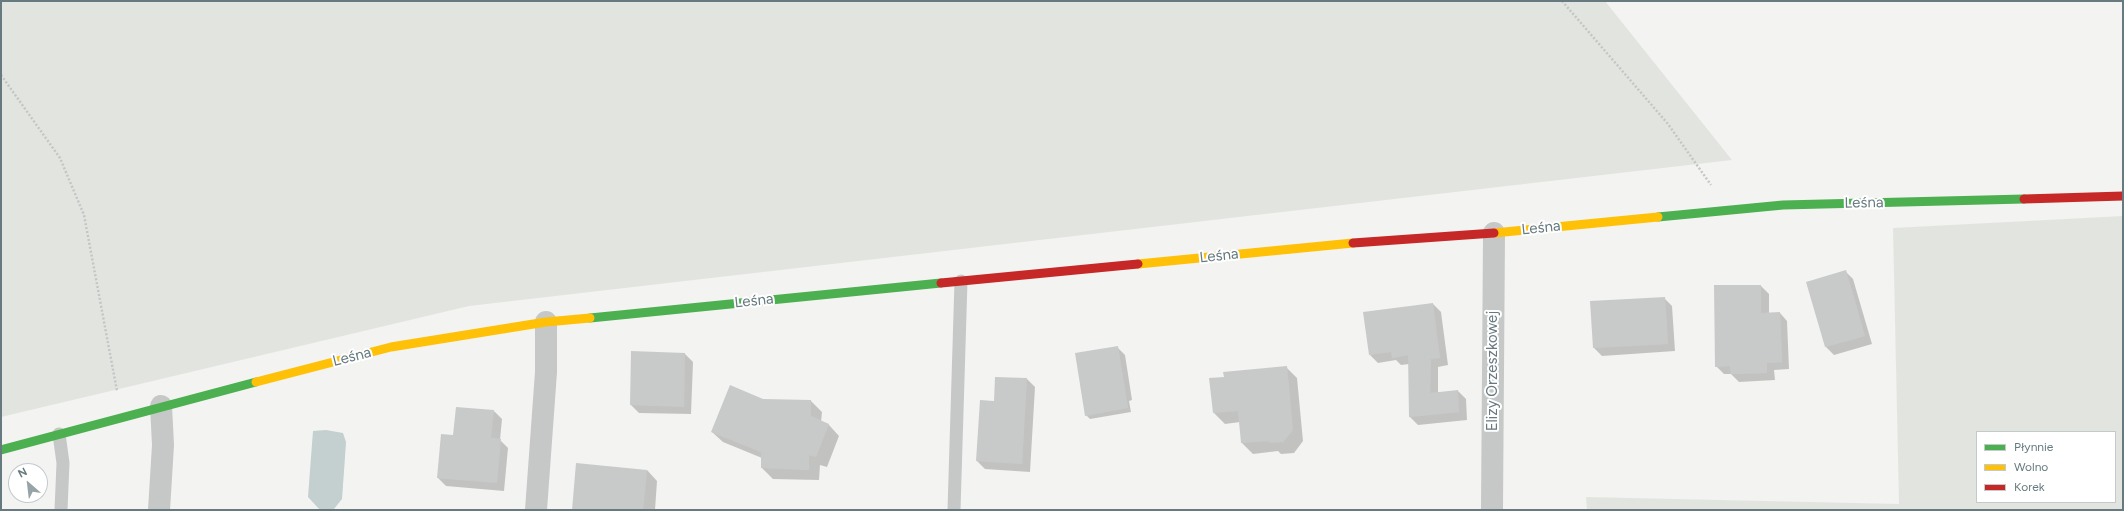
<!DOCTYPE html>
<meta charset="utf-8">
<style>
body{margin:0}
#map{position:relative;width:2124px;height:511px;overflow:hidden;background:#f3f3f2;font-family:Figtree,sans-serif}
canvas{display:block}
.frame{position:absolute;inset:0;border:2px solid #667a7f;pointer-events:none}
.legend{position:absolute;left:1976px;top:431px;width:140px;height:72px;box-sizing:border-box;background:#fff;border:1px solid #c2cacc;margin:0;padding:5px 7px;list-style:none;font-size:12px;color:#667a7f}
.legend li{display:flex;align-items:center;gap:8px;height:20px}
.legend b{width:20px;border:1px solid #c2cacc}
.north{position:absolute;left:8px;top:463px;width:40px;height:40px;box-sizing:border-box;background:#fff;border:1px solid #c2cacc;border-radius:50%;rotate:332deg;font-size:11px;font-weight:700;line-height:16px;text-align:center;color:#667a7f}
.north::after{content:'';display:block;margin:auto;width:14px;height:18px;background:#97a4a7;clip-path:polygon(50% 0,100% 100%,50% 72%,0 100%)}
</style>
<div id="map">
<canvas width="2124" height="511"></canvas>
<div class="frame"></div>
<ul class="legend">
<li><b style="height:5px;background:#4caf50"></b>Płynnie</li>
<li><b style="height:5px;background:#ffc107"></b>Wolno</li>
<li><b style="height:5px;background:#c62828"></b>Korek</li>
</ul>
<div class="north">N</div>
</div>
<script>
const ctx = document.querySelector('canvas').getContext('2d');
ctx.lineJoin = 'round';
function paint(path, color) { ctx.fillStyle = color; ctx.fill(path, 'evenodd'); }
const shape = rows => new Path2D(rows.map(r => 'M' + r).join(''));
function strokePath(path, color, width, dash) { ctx.strokeStyle = color; ctx.lineWidth = width; ctx.lineCap = dash ? 'butt' : 'round'; ctx.setLineDash(dash || []); ctx.stroke(path); }
function write(font, color, halo, rows, align = 'center') {
  ctx.font = font + ' Figtree,sans-serif'; ctx.lineWidth = 4; ctx.setLineDash([]); ctx.textBaseline = 'middle'; ctx.strokeStyle = halo; ctx.fillStyle = color; for (const [text, x, y, turn = 0] of rows) {
    ctx.save(); ctx.translate(x, y); ctx.rotate((+turn || 0) * Math.PI / 180); ctx.textAlign = isNaN(turn) ? turn : align; if (halo) ctx.strokeText(text, 0, 0); ctx.fillText(text, 0, 0); ctx.restore();
  }
}
paint(shape([
 [1,1,1605,1,1732,160,469,306,1,417],
 [2123,216,2123,510,1587,510,1586,497,1899,504,1893,228],
 [1977,432,2115,432,2115,502,1977,502]
]), '#e2e5df');
paint(shape([
 [326,430,343,433,346,442,345,457,342,499,334,509,320,510,308,497,313,431]
]), '#c4cfcf');
paint(shape([
 [1845,271,1853,279,1872,344,1834,355,1826,347,1808,282],
 [1761,286,1769,294,1769,314,1780,313,1787,321,1789,369,1774,370,1775,380,1739,382,1731,374,1724,374,1716,366],
 [1664,298,1672,306,1675,351,1602,356,1594,348,1591,302],
 [1433,304,1441,312,1448,365,1438,367,1438,393,1458,391,1466,399,1467,420,1418,425,1410,417,1409,364,1401,365,1396,360,1378,363,1370,355],
 [1117,347,1125,355,1132,400,1129,401,1131,412,1090,419,1086,415],
 [685,354,693,362,691,414,639,413,631,405],
 [1286,367,1297,378,1303,441,1294,453,1281,454,1278,451,1253,454,1242,443,1240,422,1225,424,1214,413,1225,377],
 [1027,379,1035,387,1030,472,985,469,977,461,995,402],
 [763,400,811,401,822,412,821,422,829,425,839,436,827,467,820,465,819,480,773,479,762,468,762,458,723,442,712,432],
 [494,411,502,419,500,440,508,448,504,491,446,486,438,478],
 [647,470,657,481,655,510,573,510]
]), '#0003');
paint(shape([
 [1846,270,1865,336,1825,347,1806,282],
 [1714,285,1761,285,1761,313,1780,312,1782,362,1767,363,1767,373,1731,374,1730,366,1715,367],
 [1665,297,1668,344,1593,348,1590,301],
 [1433,303,1440,358,1431,359,1430,393,1458,390,1459,412,1409,417,1408,355,1392,358,1391,352,1369,355,1363,312],
 [1118,346,1128,408,1085,416,1075,353],
 [631,351,685,353,684,407,630,405],
 [1287,366,1293,430,1283,442,1269,443,1269,441,1241,443,1238,411,1213,413,1209,378,1224,377,1223,372],
 [995,377,1027,378,1022,464,976,461,980,400,994,401],
 [730,385,763,399,811,400,811,416,829,424,816,457,809,455,809,470,761,468,761,452,711,432],
 [456,407,494,410,491,438,501,439,497,483,437,478,441,434,453,435],
 [576,463,647,470,643,510,572,510]
]), '#c8caca');
strokePath(shape([
 [1562,1,1668,124,1711,185],
 [1,75,60,158,84,215,117,391]
]), '#c4c5c6', 2.5, [2, 2]);
strokePath(shape([
 [59,434,63,463,61,510],
 [954,510,961,281]
]), '#c6c8c8', 13);
strokePath(shape([
 [159,510,163,445,161,406],
 [536,510,546,372,546,322],
 [1492,510,1494,233]
]), '#c6c8c8', 22);
strokePath(shape([
 [1658,217,1783,205,2024,199],
 [590,318,941,283],
 [1,450,256,382]
]), '#4caf50', 9);
strokePath(shape([
 [1494,233,1658,217],
 [1138,264,1353,243],
 [256,382,391,347,546,322,590,318]
]), '#ffc107', 9);
strokePath(shape([
 [2024,199,2123,196],
 [1353,243,1494,233],
 [941,283,1138,264]
]), '#c62828', 9);
write('15px', '#667a7f', '#fff', [
 ["Leśna",1864,203,-1],
 ["Leśna",1541,228,-6],
 ["Leśna",1219,256,-6],
 ["Leśna",754,301,-6],
 ["Leśna",352,357,-14],
 ["Elizy Orzeszkowej",1493,371,-90]
]);
</script>
